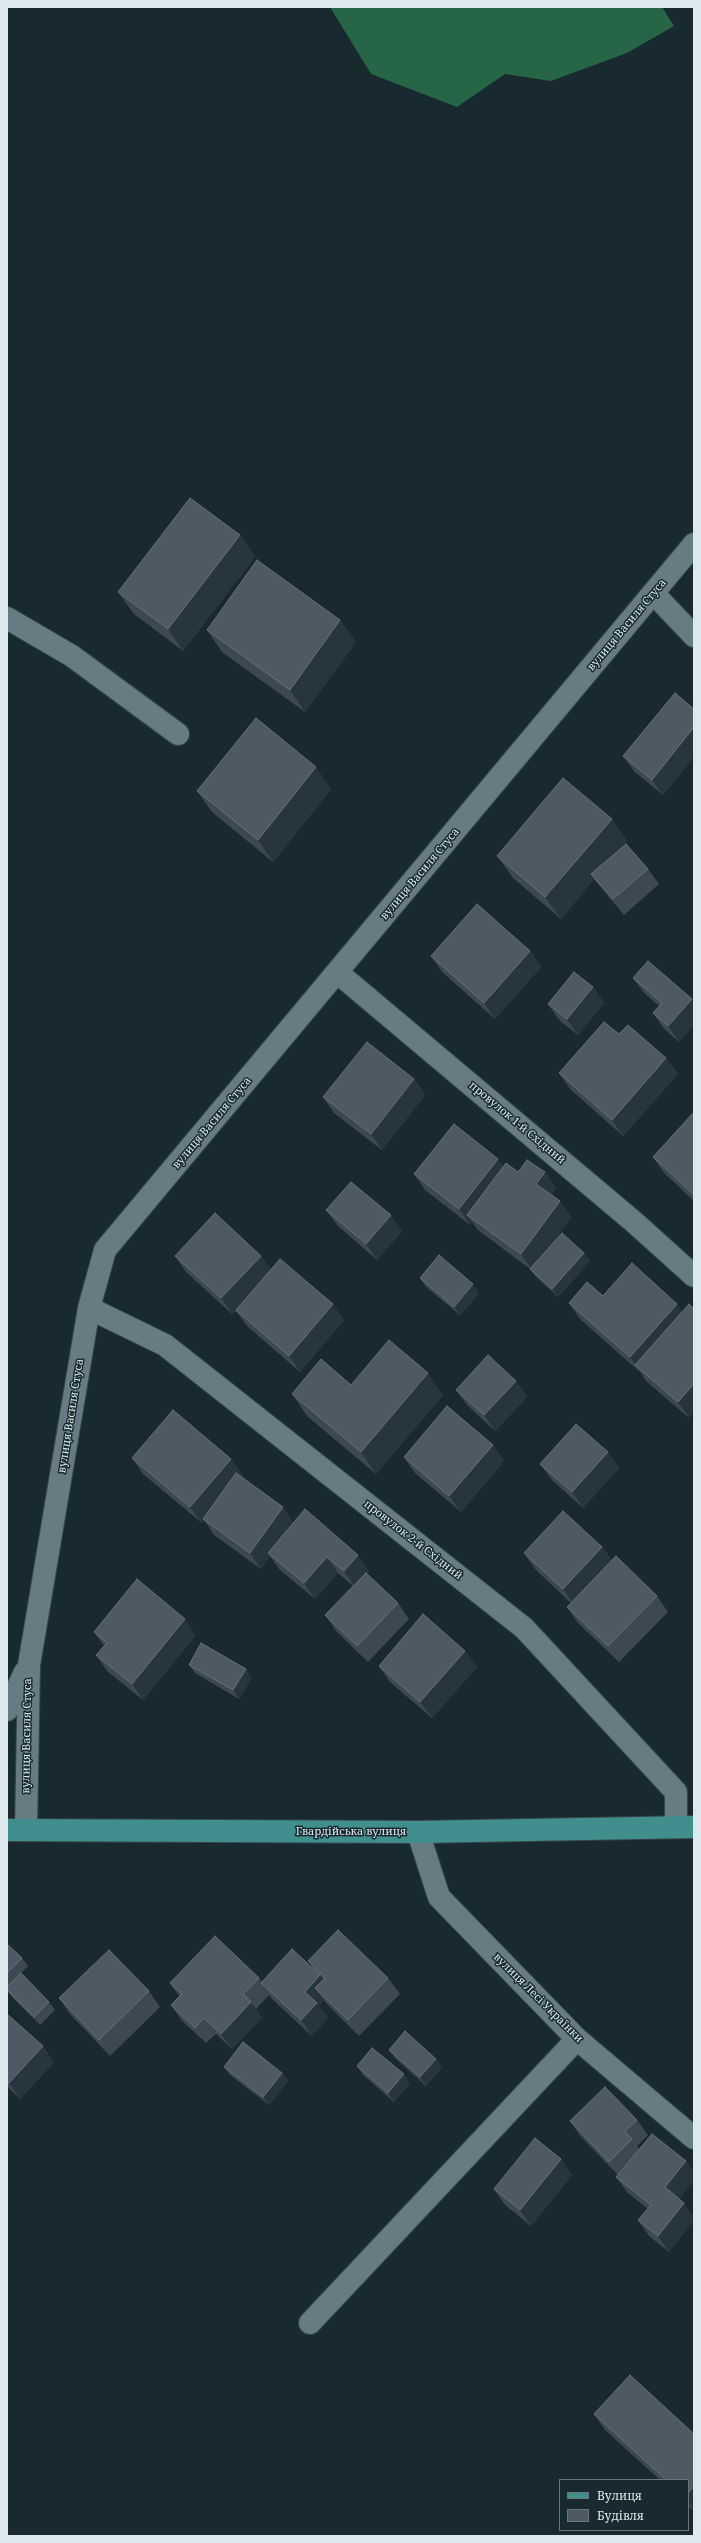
<!DOCTYPE html>
<meta charset="utf-8">
<style>
body{margin:0}
#map{position:relative;width:701px;height:2543px;overflow:hidden;background:#182a30;font-family:"Noto Serif",serif}
canvas{display:block}
.frame{position:absolute;inset:0;border:8px solid #dde8ec;pointer-events:none}
.legend{position:absolute;left:559px;top:2479px;width:130px;height:52px;box-sizing:border-box;background:#182a30;border:1px solid #67767b;margin:0;padding:5px 7px;list-style:none;font-size:12px;color:#dde8ec}
.legend li{display:flex;align-items:center;gap:8px;height:20px}
.legend b{width:20px;border:1px solid #67767b}
</style>
<div id="map">
<canvas width="701" height="2543"></canvas>
<div class="frame"></div>
<ul class="legend">
<li><b style="height:5px;background:#418f8d"></b>Вулиця</li>
<li><b style="height:11px;background:#4e5964"></b>Будівля</li>
</ul>
</div>
<script>
const ctx = document.querySelector('canvas').getContext('2d');
ctx.lineJoin = 'round';
function paint(path, color) { ctx.fillStyle = color; ctx.fill(path, 'evenodd'); }
const shape = rows => new Path2D(rows.map(r => 'M' + r).join(''));
function strokePath(path, color, width, dash) { ctx.strokeStyle = color; ctx.lineWidth = width; ctx.lineCap = dash ? 'butt' : 'round'; ctx.setLineDash(dash || []); ctx.stroke(path); }
function write(font, color, halo, rows, align = 'center') {
  ctx.font = font + ' "Noto Serif",serif'; ctx.lineWidth = 3; ctx.setLineDash([]); ctx.textBaseline = 'middle'; ctx.strokeStyle = halo; ctx.fillStyle = color; for (const [text, x, y, turn = 0] of rows) {
    ctx.save(); ctx.translate(x, y); ctx.rotate((+turn || 0) * Math.PI / 180); ctx.textAlign = isNaN(turn) ? turn : align; if (halo) ctx.strokeText(text, 0, 0); ctx.fillText(text, 0, 0); ctx.restore();
  }
}
paint(shape([
 [330,7,662,7,674,26,627,53,551,81,505,74,457,107,371,74]
]), '#266546');
const minor = shape([
 [654,594,694,636],
 [7,618,72,656,178,734],
 [338,973,634,1222,694,1276],
 [89,1308,165,1345,524,1628,676,1792,676,1827],
 [7,1710,25,1672],
 [26,1830,29,1665,89,1308,105,1250,694,544],
 [418,1832,439,1897,577,2039,694,2138],
 [310,2323,577,2039]
]);
const major = shape([
 [7,1830,418,1832,694,1827]
]);
strokePath(minor, '#37464b', 24);
strokePath(major, '#37464b', 24);
strokePath(minor, '#677b82', 22);
strokePath(major, '#418f8d', 22);
paint(shape([
 [240,535,255,557,183,651,134,614,118,592],
 [340,620,356,642,305,712,222,652,207,630],
 [694,709,694,757,663,795,635,772,623,756],
 [331,789,273,862,212,812,197,791],
 [612,819,627,841,620,849,648,869,659,884,624,915,603,890,594,879,561,919,513,878,497,856],
 [530,951,541,967,495,1019,442,972,431,956],
 [633,978,692,999,694,1002,694,1025,679,1042,664,1029,653,1013,659,1006,645,994],
 [593,987,604,1003,578,1035,559,1020,548,1004],
 [619,1034,666,1058,678,1074,623,1136,570,1089,559,1073],
 [414,1079,425,1095,382,1150,334,1113,323,1097],
 [694,1112,694,1201,664,1173,653,1157],
 [503,1166,518,1172,545,1172,556,1188,551,1195,560,1201,571,1217,548,1249,584,1253,590,1261,558,1297,536,1277,530,1269,478,1230,472,1222,470,1225,425,1190,414,1174],
 [326,1210,402,1231,377,1260,338,1226],
 [175,1256,261,1256,271,1270,344,1320,300,1372,247,1326,236,1311,232,1314,186,1272],
 [632,1263,689,1418,646,1381,641,1373,580,1319,569,1303,603,1296],
 [420,1278,479,1293,460,1315,426,1287],
 [516,1381,527,1397,495,1431,467,1405,456,1390],
 [351,1385,443,1395,376,1474,307,1416,292,1394],
 [493,1445,504,1461,461,1512,415,1473,404,1457],
 [608,1452,619,1468,583,1508,552,1480,540,1464],
 [132,1458,231,1459,242,1475,241,1477,294,1523,369,1571,367,1574,398,1603,409,1619,368,1662,336,1631,325,1615,353,1586,338,1573,315,1599,279,1569,270,1556,261,1569,214,1535,204,1520,202,1523,143,1474],
 [602,1547,612,1561,657,1596,668,1612,619,1662,578,1623,567,1607,571,1603,535,1569,524,1553],
 [94,1632,196,1635,143,1700,107,1671,96,1655,104,1646],
 [465,1651,477,1667,432,1718,390,1682,379,1666],
 [189,1665,252,1677,239,1699,195,1673],
 [7,1944,22,1958,28,1966,21,1973,49,2002,55,2010,40,2025,12,1997,7,1990,7,1987,8,1986,7,1985],
 [308,1961,388,1978,400,1994,359,2036,327,2004,324,2000,319,2006,328,2018,312,2036,272,1999,269,1995,256,2009,262,2018,232,2049,216,2034,206,2043,182,2021,171,2005,179,1996,170,1983,259,1978,262,1982,314,1969],
 [149,1991,160,2007,110,2056,70,2014,59,1998],
 [7,2014,54,2062,20,2099,7,2086],
 [389,2050,436,2059,442,2067,426,2086,395,2058],
 [357,2066,410,2083,394,2102,363,2075],
 [224,2067,282,2073,288,2081,269,2105,230,2075],
 [637,2120,648,2135,637,2146,639,2149,686,2161,694,2172,694,2180,679,2199,669,2252,649,2236,638,2220,648,2209,628,2193,616,2177,618,2175,581,2137,570,2121],
 [561,2159,572,2175,531,2226,505,2205,494,2189],
 [594,2414,694,2434,694,2511,688,2506,688,2480,660,2480,605,2430]
]), '#3d4853');
paint(shape([
 [240,535,255,557,183,651,168,629],
 [340,620,356,642,305,712,290,690],
 [694,727,694,757,663,795,652,780],
 [316,767,331,789,273,862,258,840],
 [612,819,627,841,595,878,591,874,594,879,561,919,545,897],
 [530,951,541,967,495,1019,484,1003],
 [593,987,604,1003,578,1035,567,1019],
 [692,999,694,1002,694,1025,679,1042,668,1026],
 [666,1058,678,1074,623,1136,612,1120],
 [414,1079,425,1095,382,1150,371,1134],
 [498,1159,510,1175,467,1215,472,1222,470,1225,459,1209],
 [545,1172,556,1188,547,1200,536,1184],
 [560,1201,571,1217,532,1270,521,1254],
 [391,1215,402,1231,377,1260,366,1244],
 [584,1253,590,1261,558,1297,552,1289],
 [261,1256,272,1272,232,1314,221,1298],
 [473,1284,479,1293,460,1315,454,1307],
 [333,1304,344,1320,300,1372,289,1356],
 [677,1304,688,1320,635,1365,641,1373,630,1357],
 [428,1373,443,1395,376,1474,361,1452],
 [516,1381,527,1397,495,1431,484,1415],
 [694,1384,694,1412,689,1418,678,1402],
 [493,1445,504,1461,461,1512,449,1496],
 [608,1452,619,1468,583,1508,572,1492],
 [231,1459,242,1475,205,1520,203,1519,204,1520,202,1523,190,1507],
 [283,1507,294,1523,268,1553,270,1556,261,1569,250,1553],
 [602,1547,613,1563,574,1605,563,1589],
 [358,1555,369,1571,355,1587,344,1571],
 [327,1557,338,1573,315,1599,304,1583],
 [185,1619,196,1635,143,1700,132,1684],
 [465,1651,477,1667,432,1718,420,1702],
 [246,1669,252,1677,239,1699,233,1690],
 [320,1975,332,1991,315,1988,324,2000,319,2006,328,2018,312,2036,301,2020,305,1992],
 [251,2002,262,2018,232,2049,221,2034],
 [43,2046,54,2062,20,2099,9,2083],
 [436,2059,442,2067,426,2086,420,2077],
 [282,2073,288,2081,269,2105,263,2097],
 [404,2074,410,2083,394,2102,388,2093],
 [561,2159,572,2175,531,2226,520,2210],
 [686,2161,694,2172,694,2180,676,2203,665,2187],
 [684,2203,694,2217,694,2221,669,2252,658,2236],
 [694,2486,694,2511,688,2502,688,2493]
]), '#27353e');
const building = shape([
 [190,498,240,535,168,629,118,592,190,498],
 [257,560,340,620,290,690,207,630,257,560],
 [675,693,694,709,694,727,652,780,623,756,675,693],
 [256,718,316,767,258,840,197,791,256,718],
 [563,778,612,819,545,897,497,856,563,778],
 [626,844,648,869,613,899,591,874,626,844],
 [477,904,530,951,484,1003,431,956,477,904],
 [648,961,692,999,668,1026,653,1013,662,1003,633,978,648,961],
 [574,972,593,987,567,1019,548,1004,574,972],
 [604,1022,619,1034,628,1025,666,1058,612,1120,559,1073,604,1022],
 [367,1042,414,1079,371,1134,323,1097,367,1042],
 [694,1112,694,1195,653,1157,694,1112],
 [454,1124,498,1159,459,1209,414,1174,454,1124],
 [527,1160,545,1172,536,1184,560,1201,521,1254,467,1215,506,1163,518,1172,527,1160],
 [351,1182,391,1215,366,1244,326,1210,351,1182],
 [215,1213,261,1256,221,1298,175,1256,215,1213],
 [562,1233,584,1253,552,1289,530,1269,562,1233],
 [439,1255,473,1284,454,1307,420,1278,439,1255],
 [280,1259,333,1304,289,1356,236,1310,280,1259],
 [632,1263,677,1304,630,1357,569,1303,587,1282,603,1296,632,1263],
 [689,1304,694,1309,694,1384,678,1402,635,1365,689,1304],
 [389,1340,428,1373,361,1452,292,1394,321,1359,351,1385,389,1340],
 [488,1355,516,1381,484,1415,456,1390,488,1355],
 [447,1406,493,1445,449,1496,404,1457,447,1406],
 [173,1410,231,1459,190,1507,132,1458,173,1410],
 [576,1424,608,1452,572,1492,540,1464,576,1424],
 [236,1473,283,1507,250,1553,203,1519,236,1473],
 [305,1509,358,1555,344,1571,327,1557,304,1583,268,1553,305,1509],
 [563,1511,602,1547,563,1589,524,1553,563,1511],
 [616,1556,657,1596,608,1646,567,1607,616,1556],
 [366,1573,398,1603,357,1646,325,1615,366,1573],
 [137,1579,185,1619,132,1684,96,1655,107,1643,94,1632,137,1579],
 [423,1614,465,1651,420,1702,379,1666,423,1614],
 [201,1643,246,1669,233,1690,189,1665,201,1643],
 [338,1930,388,1978,348,2020,315,1988,325,1978,308,1961,338,1930],
 [215,1936,259,1978,243,1994,251,2002,221,2034,204,2018,195,2028,171,2005,182,1994,170,1983,215,1936],
 [7,1944,22,1958,7,1973,7,1944],
 [292,1949,320,1975,305,1992,317,2003,301,2020,261,1983,292,1949],
 [109,1950,149,1991,99,2040,59,1998,109,1950],
 [21,1973,49,2002,34,2017,7,1990,7,1987,21,1973],
 [7,2014,43,2046,9,2083,7,2081,7,2014],
 [405,2031,436,2059,420,2077,389,2050,405,2031],
 [243,2042,282,2073,263,2097,224,2067,243,2042],
 [372,2048,404,2074,388,2093,357,2066,372,2048],
 [605,2087,637,2120,625,2131,632,2139,609,2162,570,2121,605,2087],
 [652,2134,686,2161,665,2187,684,2203,658,2236,638,2220,651,2205,616,2177,652,2134],
 [535,2138,561,2159,520,2210,494,2189,535,2138],
 [630,2375,694,2434,694,2486,688,2493,688,2480,666,2480,594,2414,630,2375]
]);
paint(building, '#4e5964');
strokePath(building, '#657079', 1);
write('11px', '#dde8ec', '#182a30', [
 ["вулиця Василя Стуса",627,625,-50],
 ["вулиця Василя Стуса",420,874,-50],
 ["вулиця Василя Стуса",212,1123,-50],
 ["провулок 1-й Східний",517,1123,40],
 ["вулиця Василя Стуса",71,1416,-81],
 ["провулок 2-й Східний",413,1540,38],
 ["вулиця Василя Стуса",27,1736,-89],
 ["Гвардійська вулиця",351,1832],
 ["вулиця Лесі Українки",538,1998,45]
]);
</script>
